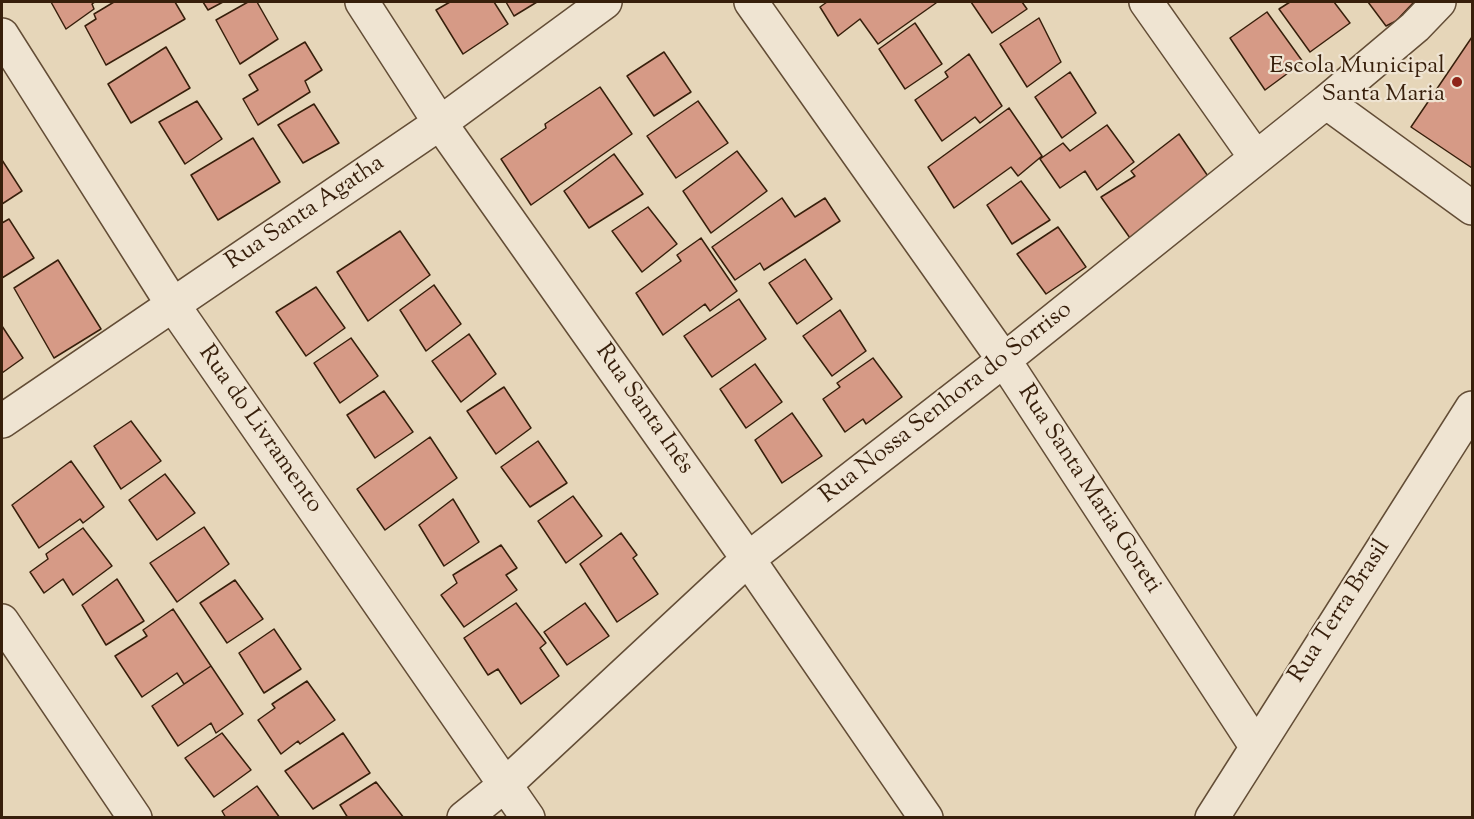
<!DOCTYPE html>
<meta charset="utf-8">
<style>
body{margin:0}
#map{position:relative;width:1474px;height:819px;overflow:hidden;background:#e6d6b9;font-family:"Sorts Mill Goudy",serif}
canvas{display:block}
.frame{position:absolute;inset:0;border:3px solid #371f0b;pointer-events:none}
</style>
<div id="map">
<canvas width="1474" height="819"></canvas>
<div class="frame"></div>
</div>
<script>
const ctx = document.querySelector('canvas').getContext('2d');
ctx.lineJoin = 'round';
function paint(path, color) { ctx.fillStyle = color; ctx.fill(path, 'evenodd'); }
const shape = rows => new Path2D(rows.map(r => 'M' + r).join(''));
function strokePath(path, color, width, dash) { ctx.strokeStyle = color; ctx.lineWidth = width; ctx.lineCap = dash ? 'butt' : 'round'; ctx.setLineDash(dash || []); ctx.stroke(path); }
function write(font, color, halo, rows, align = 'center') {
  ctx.font = font + ' "Sorts Mill Goudy",serif'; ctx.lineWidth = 4.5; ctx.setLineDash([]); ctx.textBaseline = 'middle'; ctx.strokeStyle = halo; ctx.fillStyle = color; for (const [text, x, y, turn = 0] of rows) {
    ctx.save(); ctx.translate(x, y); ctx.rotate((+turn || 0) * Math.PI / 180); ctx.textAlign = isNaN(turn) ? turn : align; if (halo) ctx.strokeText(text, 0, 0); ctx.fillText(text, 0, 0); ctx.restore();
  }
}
const building = shape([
 [51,2,95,2,92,4,94,9,66,29,51,2],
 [114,2,175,2,185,19,106,65,85,26,96,19,94,14,114,2],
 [203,2,223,2,208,10,203,2],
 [248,2,257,2,278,39,240,64,216,20,248,2],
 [450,2,494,2,508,24,463,54,436,10,450,2],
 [506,2,537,2,514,16,506,2],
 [827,2,935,2,936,3,878,44,860,19,838,36,820,7,827,2],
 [971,2,1022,2,1027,9,992,33,971,2],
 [1290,2,1334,2,1350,23,1310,52,1279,9,1290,2],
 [1368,2,1414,2,1396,21,1386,26,1368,2],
 [1267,12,1303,62,1265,90,1230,38,1267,12],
 [1039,18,1061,62,1027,87,1000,44,1039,18],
 [915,23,942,64,905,89,879,49,915,23],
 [1472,37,1472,168,1411,127,1472,37],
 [305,42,322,70,305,81,310,92,258,125,243,99,258,90,249,75,305,42],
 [166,47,190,88,131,123,108,84,166,47],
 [664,52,691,92,654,116,627,76,664,52],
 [969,54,1002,106,980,123,975,117,942,141,915,100,948,77,945,72,969,54],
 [1070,72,1096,113,1062,138,1035,97,1070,72],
 [600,87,632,134,531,205,501,159,546,128,545,124,600,87],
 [197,101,222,139,185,164,159,122,197,101],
 [698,101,728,143,676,178,647,136,698,101],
 [314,104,339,143,303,163,278,125,314,104],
 [1009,108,1042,156,1018,176,1011,167,954,208,928,167,1009,108],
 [1107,125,1134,162,1097,190,1085,171,1060,188,1040,159,1063,143,1070,151,1107,125],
 [1179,134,1212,182,1130,238,1101,197,1135,176,1131,171,1179,134],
 [253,138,280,182,218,220,191,175,253,138],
 [737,151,767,191,711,233,683,191,737,151],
 [614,154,643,194,589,228,564,191,614,154],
 [2,160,22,191,2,204,2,160],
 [1021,181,1050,220,1012,244,987,205,1021,181],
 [782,198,795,217,825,198,840,221,764,270,760,263,735,280,712,247,782,198],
 [648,207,677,244,642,272,612,231,648,207],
 [9,219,34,258,2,278,2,223,9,219],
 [1058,227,1086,267,1046,294,1017,254,1058,227],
 [400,231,430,275,368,321,337,272,400,231],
 [701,238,737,291,710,311,705,304,663,335,636,293,681,261,677,255,701,238],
 [805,259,832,299,797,324,769,283,805,259],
 [58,260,101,329,54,358,14,288,58,260],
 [434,285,461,324,426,351,400,310,434,285],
 [316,287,345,328,306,356,276,312,316,287],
 [739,299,766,339,712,377,684,336,739,299],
 [840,310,866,351,832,376,803,336,840,310],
 [2,326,23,358,2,373,2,326],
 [469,334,496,374,461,402,432,361,469,334],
 [351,338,378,376,340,403,314,363,351,338],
 [873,358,902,397,866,424,863,419,845,432,823,399,840,387,837,383,873,358],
 [755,364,782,402,746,428,720,389,755,364],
 [504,387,531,428,496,454,467,411,504,387],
 [384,391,413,432,375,458,347,415,384,391],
 [792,413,822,456,782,483,755,440,792,413],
 [131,421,161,461,121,489,94,446,131,421],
 [430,437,457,478,385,530,357,489,430,437],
 [538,441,567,483,530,507,501,467,538,441],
 [71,461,104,507,83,523,80,519,39,548,12,505,71,461],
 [165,474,195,513,157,540,129,500,165,474],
 [573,496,602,536,566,563,538,521,573,496],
 [453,499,479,542,444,566,419,525,453,499],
 [204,527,229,564,177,602,150,563,204,527],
 [83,528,112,566,73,595,63,579,44,593,30,572,48,559,46,554,83,528],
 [621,533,637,555,633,558,658,594,617,622,580,564,621,533],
 [501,545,517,568,506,575,517,590,464,627,441,595,457,583,453,575,501,545],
 [117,579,144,621,106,645,82,605,117,579],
 [235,580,263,619,227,643,200,603,235,580],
 [516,603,546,643,540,648,559,676,521,704,498,669,488,675,464,638,516,603],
 [585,603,609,636,567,665,544,632,585,603],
 [173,609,211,666,184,684,177,673,142,697,115,656,147,636,143,630,173,609],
 [274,629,301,669,264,693,239,653,274,629],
 [211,666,243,714,216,733,211,723,178,746,152,706,211,666],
 [307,681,335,720,300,744,298,741,281,754,258,720,275,708,272,704,307,681],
 [222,733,251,770,214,797,185,758,222,733],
 [343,733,370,773,313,809,285,771,343,733],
 [376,782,404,818,348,818,340,805,376,782],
 [257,786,280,818,226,818,222,811,257,786]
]);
paint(building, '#d69a86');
strokePath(building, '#371f0b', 1.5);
const street = shape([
 [362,2,440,123,748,559,926,818],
 [751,2,1004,360,1256,746],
 [1146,2,1256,158],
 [2,35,173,305,528,818],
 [1326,102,1472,208],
 [2,421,440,123,605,2],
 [2,621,135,818],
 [464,818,505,785,748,559,1004,360,1326,102,1415,27,1439,2],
 [1212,818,1472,408]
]);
strokePath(street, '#634d36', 36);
strokePath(street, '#efe4d2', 33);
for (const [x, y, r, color] of [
 [1457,82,6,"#8f2418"]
]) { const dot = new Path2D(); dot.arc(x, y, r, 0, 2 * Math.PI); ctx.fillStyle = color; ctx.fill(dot); strokePath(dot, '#efe4d2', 2); }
write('24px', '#371f0b', '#efe4d2', [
 ["Escola Municipal",1445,68],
 ["Santa Maria",1445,96]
], 'right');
write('24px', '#371f0b', '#efe4d2', [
 ["Rua Santa Agatha",306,214,-34],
 ["Rua Nossa Senhora do Sorriso",947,404,-38],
 ["Rua Santa Inês",643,410,55],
 ["Rua do Livramento",259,430,55],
 ["Rua Santa Maria Goreti",1088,490,57],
 ["Rua Terra Brasil",1341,612,-57]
]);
</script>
